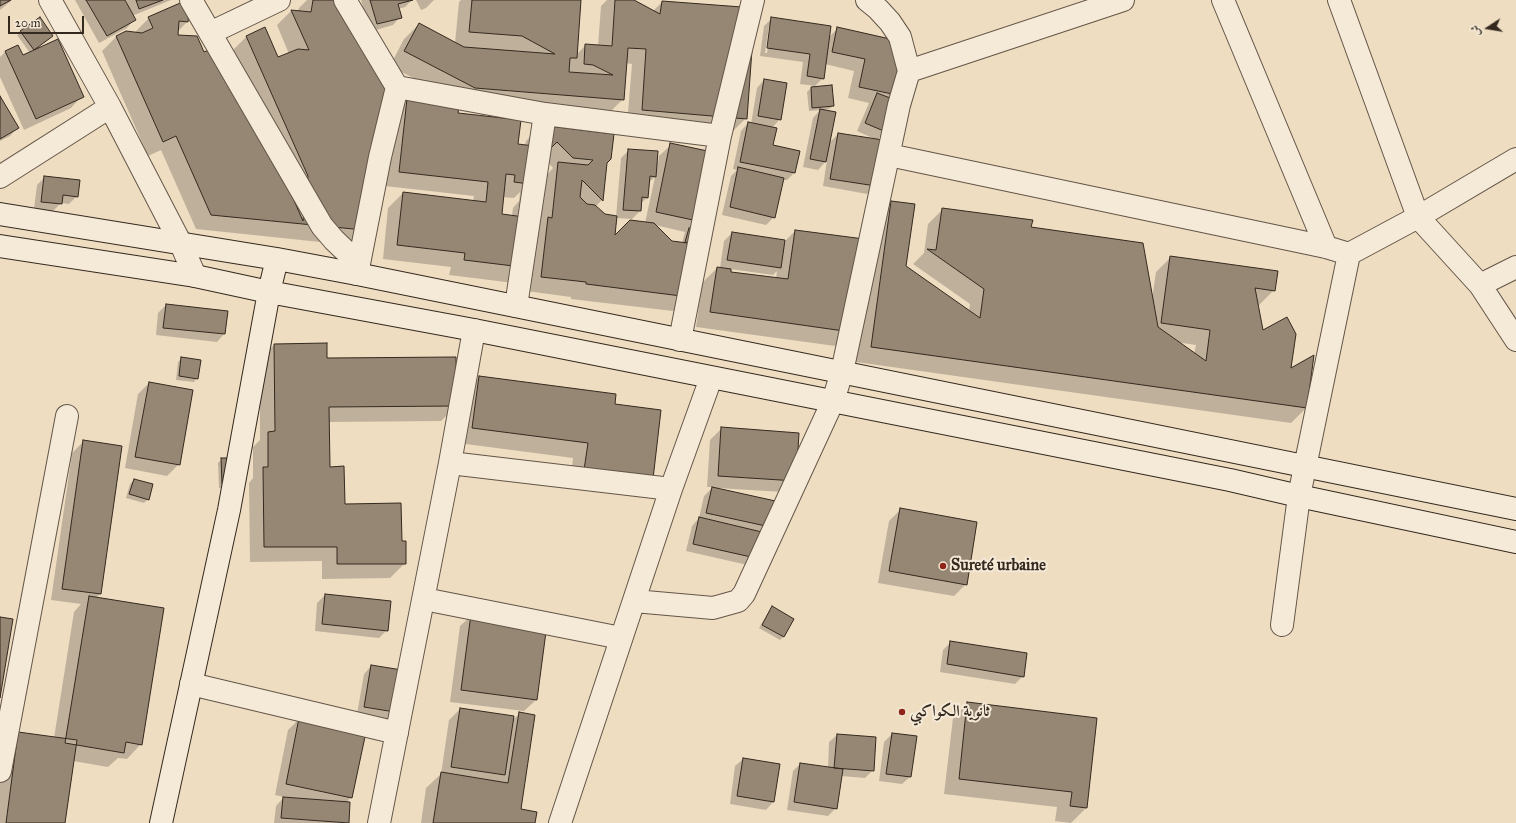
<!DOCTYPE html>
<meta charset="utf-8">
<style>
body{margin:0}
#map{position:relative;width:1516px;height:823px;overflow:hidden;background:#efddc2;font-family:"IM FELL Great Primer",Amiri,serif}
canvas{display:block}
.north{position:absolute;left:1468px;top:8px;width:40px;height:40px;-webkit-text-stroke:3px #f5e9d7;paint-order:stroke;rotate:258deg;font-size:11px;font-weight:700;line-height:16px;text-align:center;color:#34291f}
.north::after{content:'';display:block;margin:auto;width:14px;height:18px;background:#34291f;clip-path:polygon(50% 0,100% 100%,50% 72%,0 100%)}
.scale{position:absolute;left:8px;top:16px;width:76px;height:18px;box-sizing:border-box;border:2px solid #34291f;border-top:0;padding-left:5px;font-size:12px;line-height:14px;white-space:nowrap;color:#34291f;-webkit-text-stroke:3px #f5e9d7;paint-order:stroke}
</style>
<div id="map">
<canvas width="1516" height="823"></canvas>
<div class="north">ش</div>
<div class="scale">20 m</div>
</div>
<script>
const ctx = document.querySelector('canvas').getContext('2d');
ctx.lineJoin = 'round';
function paint(path, color) { ctx.fillStyle = color; ctx.fill(path, 'evenodd'); }
const shape = rows => new Path2D(rows.map(r => 'M' + r).join(''));
function strokePath(path, color, width, dash) { ctx.strokeStyle = color; ctx.lineWidth = width; ctx.lineCap = dash ? 'butt' : 'round'; ctx.setLineDash(dash || []); ctx.stroke(path); }
function write(font, color, halo, rows, align = 'center') {
  ctx.font = font + ' "IM FELL Great Primer",Amiri,serif'; ctx.lineWidth = 4; ctx.setLineDash([]); ctx.textBaseline = 'middle'; ctx.strokeStyle = halo; ctx.fillStyle = color; for (const [text, x, y, turn = 0] of rows) {
    ctx.save(); ctx.translate(x, y); ctx.rotate((+turn || 0) * Math.PI / 180); ctx.textAlign = isNaN(turn) ? turn : align; if (halo) ctx.strokeText(text, 0, 0); ctx.fillText(text, 0, 0); ctx.restore();
  }
}
paint(shape([
 [0,0,12,0,0,10],
 [75,0,123,0,128,5,126,0,171,0,132,16,134,20,127,28,99,43],
 [189,0,187,22,177,32,177,36,203,53,293,200,293,191,232,51,247,36,277,59,289,54,277,25,291,11,298,11,299,8,307,0,347,0,358,246,196,229,161,150,148,156,102,51,117,36,134,33,149,18],
 [361,0,412,0,405,7,398,9,400,17,393,25,369,32],
 [416,0,434,0,426,8,421,10],
 [461,0,580,0,576,55,586,45,598,46,601,6,607,0,632,0,653,11,662,2,746,118,731,133,627,125,632,64,626,63,623,99,608,114,460,102,390,66,404,39,419,24,455,43,459,2],
 [772,18,829,37,838,28,907,44,885,132,877,140,857,131,869,103,848,98,854,71,825,64,823,78,815,86,800,84,803,62,760,56,764,26],
 [769,26,771,26,767,53,765,53],
 [21,32,52,36,33,50,82,96,71,108,24,130,0,77,0,57,5,52,18,46,22,57,30,53,17,35],
 [764,80,780,119,772,128,772,146,794,173,787,180,782,180,774,217,766,225,722,215,731,176,737,170,733,169,741,131,748,123,751,124,757,88],
 [811,88,833,106,829,109,824,110,829,143,838,134,875,186,867,194,823,186,827,160,818,170,803,167,813,118,820,110,809,111,807,92],
 [0,98,17,128,10,136,0,141],
 [407,101,457,114,517,145,525,146,526,141,541,126,606,163,602,200,595,207,604,215,616,217,621,158,629,150,658,163,659,156,671,145,716,154,688,296,673,311,571,299,571,297,526,291,514,283,449,275,451,267,383,259,388,208,403,193,473,201,474,196,385,186,392,115],
 [547,161,553,168,545,177],
 [655,177,645,223,614,237,616,218,632,219,640,211,640,204,648,197,648,183],
 [520,192,519,201,513,208,512,216,500,215,502,197,514,198],
 [655,225,685,232,682,243,672,242],
 [45,177,77,196,69,204,61,203,53,211,34,209,37,185],
 [891,202,905,266,969,311,970,304,913,264,924,253,928,224,943,209,1030,228,1152,299,1156,272,1171,257,1274,290,1259,305,1257,305,1262,332,1290,369,1313,357,1306,408,1291,423,856,362,876,217],
 [1176,342,1196,345,1194,355],
 [795,231,850,331,835,346,696,327,702,283,717,268,720,268,724,241,732,233,785,241],
 [730,269,773,275,777,271,776,279,730,273],
 [166,305,224,334,217,342,156,335,158,313],
 [251,343,268,351,274,345,326,359,456,406,441,421,329,422,329,468,344,505,401,542,405,563,390,578,322,579,322,561,250,562,249,483,253,478,253,447,260,440,260,380,246,379,247,346],
 [182,358,197,378,194,382,176,380,178,362],
 [479,377,613,405,660,411,570,485,573,458,458,443,464,392],
 [149,383,179,464,167,476,125,468,138,394],
 [722,428,798,434,783,492,717,488,717,489,779,502,752,566,686,551,692,526,699,518,704,496,713,487,707,487,710,440],
 [84,441,100,594,96,598,141,744,127,759,118,758,108,767,73,761,64,823,0,823,0,775,19,733,54,738,74,612,81,604,51,600,72,453],
 [222,459,232,487,219,488,218,463],
 [134,480,148,499,144,503,126,498,130,484],
 [901,509,966,584,954,596,878,583,889,521],
 [325,595,387,630,379,638,315,631,317,603],
 [772,608,783,637,780,640,759,628,769,611],
 [472,615,546,625,536,700,524,711,450,702,460,626],
 [951,642,1023,676,1015,684,940,672,943,650],
 [371,666,407,672,392,720,357,714,364,674],
 [968,703,1096,718,1086,808,1071,823,1055,821,1057,807,944,794,953,718],
 [460,709,512,721,520,713,520,810,534,823,421,823,426,788,441,774,449,720],
 [299,719,351,797,346,803,349,803,348,823,274,823,276,806,284,797,275,795,288,730],
 [892,734,910,777,902,784,879,781,884,742],
 [837,735,873,770,865,778,841,776,836,808,828,816,787,810,793,771,800,764,828,768,829,742],
 [743,759,779,765,773,802,766,810,730,804,735,766]
]), '#0003');
const building = shape([
 [0,0,11,0,0,6,0,0],
 [86,0,125,0,136,20,107,36,86,0],
 [136,0,163,0,139,9,136,0],
 [187,0,190,0,188,22,179,21,178,35,197,36,204,52,225,43,303,221,308,176,246,36,265,27,278,57,298,49,309,50,291,10,311,12,313,0,348,0,394,105,374,231,211,215,176,136,163,142,116,36,126,31,142,33,153,28,148,17,187,0],
 [370,0,413,0,398,4,402,18,377,24,370,0],
 [472,0,581,0,577,58,570,58,569,72,613,75,593,65,584,64,585,44,612,46,615,0,634,0,660,14,662,1,755,8,747,119,642,110,646,49,628,48,624,100,475,88,404,51,419,23,464,47,555,54,522,36,469,32,472,0],
 [40,17,53,36,34,50,20,31,40,17],
 [771,17,831,26,824,79,807,76,810,54,767,48,771,17],
 [837,27,908,43,897,95,859,87,865,59,832,52,837,27],
 [58,39,84,97,36,119,5,51,18,45,23,55,58,39],
 [764,79,787,83,781,120,758,116,764,79],
 [832,85,834,106,812,108,811,87,832,85],
 [877,93,898,101,886,132,865,123,877,93],
 [0,96,19,128,0,139,0,96],
 [407,99,459,105,458,113,521,120,518,144,534,146,529,184,514,182,515,175,506,174,502,214,524,217,530,268,464,260,465,253,397,245,403,192,486,202,488,182,399,172,407,99],
 [820,109,836,112,826,162,810,159,820,109],
 [748,122,777,128,773,145,800,151,795,173,740,162,748,122],
 [541,125,614,134,611,159,607,163,603,201,582,180,580,197,587,204,595,205,605,214,617,216,615,235,630,220,654,223,672,241,695,244,689,297,586,284,586,282,541,277,548,217,552,218,558,162,588,165,593,160,573,158,557,142,549,150,541,125],
 [838,133,883,140,876,186,830,179,838,133],
 [670,143,717,153,702,222,656,212,670,143],
 [628,149,658,151,656,177,650,176,648,198,642,197,641,211,623,210,628,149],
 [738,167,784,178,775,218,730,207,738,167],
 [44,176,80,180,78,197,63,195,62,204,41,202,44,176],
 [891,201,915,204,906,266,980,318,984,289,927,249,936,250,942,208,1033,220,1031,227,1143,243,1158,327,1206,361,1210,330,1161,323,1170,256,1278,271,1275,291,1255,288,1263,330,1287,317,1296,334,1291,368,1314,355,1307,408,871,347,891,201],
 [689,228,702,232,698,246,685,242,689,228],
 [795,230,864,239,851,332,710,312,717,267,731,269,731,272,788,279,795,230],
 [732,232,785,240,781,268,727,260,732,232],
 [166,304,228,311,225,334,163,328,166,304],
 [327,343,327,358,456,357,457,406,329,407,330,467,344,466,345,504,401,503,402,541,406,541,406,564,337,564,337,547,264,547,263,467,268,467,268,432,275,431,274,344,327,343],
 [181,357,201,360,198,379,179,376,181,357],
 [479,376,616,394,615,404,661,410,653,479,584,470,588,443,472,428,479,376],
 [149,382,193,390,180,465,135,457,149,382],
 [721,427,799,433,796,481,718,476,721,427],
 [83,440,122,446,101,594,62,589,83,440],
 [221,458,236,458,237,484,222,484,221,458],
 [134,479,153,484,149,500,129,494,134,479],
 [712,487,780,502,775,528,706,513,712,487],
 [900,508,977,522,967,585,889,571,900,508],
 [699,517,766,533,760,559,693,544,699,517],
 [325,594,391,601,388,631,322,624,325,594],
 [89,596,164,608,142,745,126,742,124,753,65,743,89,596],
 [772,606,794,619,784,637,762,625,772,606],
 [471,614,547,624,537,700,461,690,471,614],
 [0,617,13,619,0,698,0,617],
 [950,641,1027,653,1024,677,947,664,950,641],
 [371,665,408,671,401,713,364,707,371,665],
 [967,702,1097,718,1087,808,1070,806,1072,792,959,779,967,702],
 [460,708,514,716,505,775,451,767,460,708],
 [519,712,535,715,521,809,537,812,535,823,433,823,441,772,508,783,519,712],
 [299,718,366,732,352,798,286,784,299,718],
 [18,732,77,740,65,823,6,823,18,732],
 [892,733,917,736,911,777,886,774,892,733],
 [837,734,876,737,874,771,834,768,837,734],
 [743,758,780,764,774,802,737,796,743,758],
 [800,763,843,769,837,809,794,802,800,763],
 [283,797,350,802,349,823,281,818,283,797]
]);
paint(building, '#958774');
strokePath(building, '#34291f', 1);
const street = shape([
 [50,0,110,107,181,244,195,276],
 [191,0,322,226,334,240,359,264],
 [345,0,397,87,380,157,357,274],
 [1223,0,1326,247],
 [1339,0,1418,217,1480,285,1516,340],
 [210,33,279,0],
 [909,71,1123,0],
 [397,87,545,114,720,136],
 [889,155,1326,247,1349,254,1418,217,1516,159],
 [0,177,110,107],
 [1480,285,1516,267],
 [516,306,545,114],
 [680,340,720,136,753,0],
 [450,463,671,489],
 [424,599,621,638],
 [634,601,713,608,738,601,744,594,833,401,842,372,899,105,909,71,900,37,890,22,878,9,867,0],
 [1282,625,1299,496,1349,254],
 [191,684,397,733],
 [0,771,67,416],
 [379,823,450,463,474,330],
 [560,823,671,489,711,378]
]);
const secondary = shape([
 [0,214,277,259,357,274,1516,509],
 [0,246,195,276,269,292,474,330,1230,480,1299,496,1516,542],
 [161,823,229,510,269,292,277,259]
]);
strokePath(street, '#635648', 24);
strokePath(secondary, '#34291f', 24);
strokePath(street, '#f5e9d7', 22);
strokePath(secondary, '#f5e9d7', 22);
for (const [x, y, r, color] of [
 [943,566,4,"#8f2418"],
 [902,712,4,"#8f2418"]
]) { const dot = new Path2D(); dot.arc(x, y, r, 0, 2 * Math.PI); ctx.fillStyle = color; ctx.fill(dot); strokePath(dot, '#f5e9d7', 1.5); }
write('bold 16px', '#34291f', '#f5e9d7', [
 ["Sureté urbaine",951,566],
 ["ثانوية الكواكبي",910,712]
], 'left');
</script>
